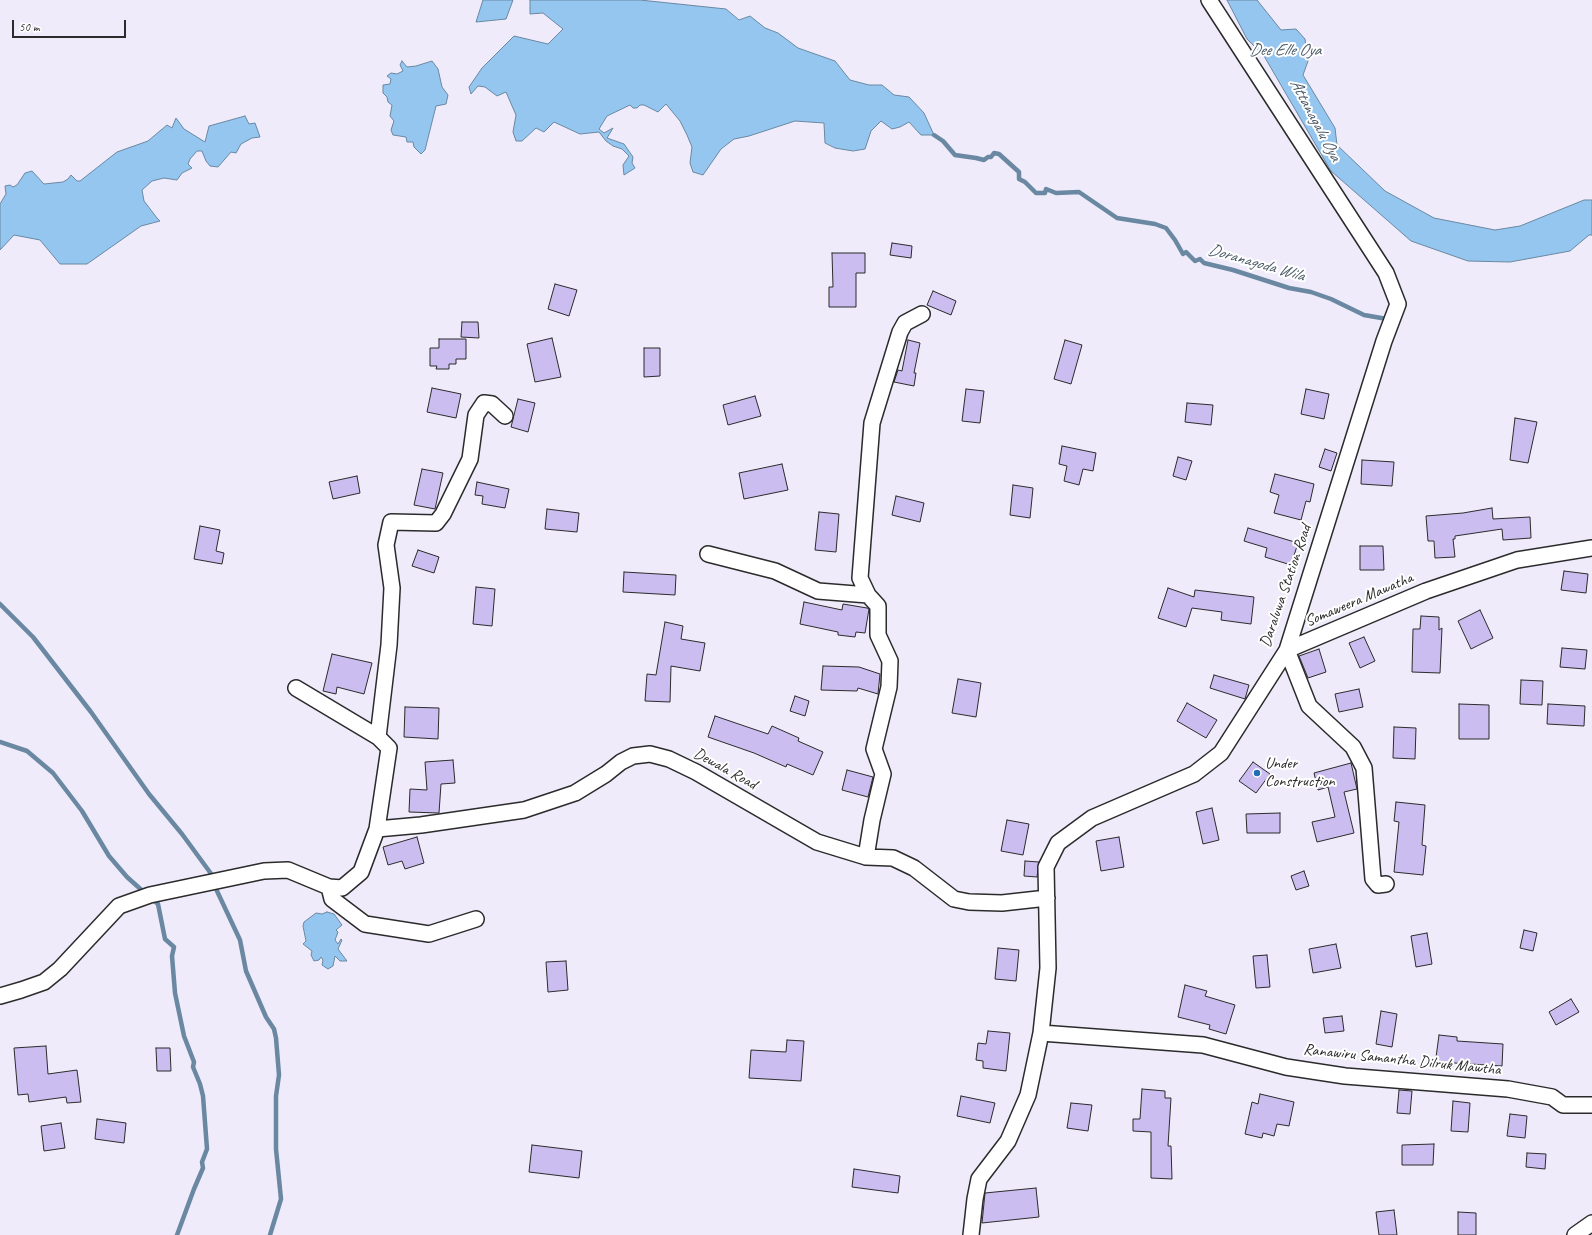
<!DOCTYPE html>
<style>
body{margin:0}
#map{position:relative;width:1592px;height:1235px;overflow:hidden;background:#efebfa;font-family:Caveat,sans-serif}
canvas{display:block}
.scale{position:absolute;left:12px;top:20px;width:114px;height:18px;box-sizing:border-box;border:2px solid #2b2b2b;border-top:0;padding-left:5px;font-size:12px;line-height:14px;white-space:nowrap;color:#2b2b2b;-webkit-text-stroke:3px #fff;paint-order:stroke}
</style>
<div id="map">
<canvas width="1592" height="1235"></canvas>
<div class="scale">50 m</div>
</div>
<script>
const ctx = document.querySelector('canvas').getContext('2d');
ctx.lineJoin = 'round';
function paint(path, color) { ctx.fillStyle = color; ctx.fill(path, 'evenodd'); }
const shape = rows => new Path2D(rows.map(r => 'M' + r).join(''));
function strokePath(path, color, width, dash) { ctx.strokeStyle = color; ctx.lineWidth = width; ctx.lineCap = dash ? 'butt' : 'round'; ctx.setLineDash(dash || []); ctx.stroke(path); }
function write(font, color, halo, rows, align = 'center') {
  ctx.font = font + ' Caveat,sans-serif'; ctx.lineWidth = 4; ctx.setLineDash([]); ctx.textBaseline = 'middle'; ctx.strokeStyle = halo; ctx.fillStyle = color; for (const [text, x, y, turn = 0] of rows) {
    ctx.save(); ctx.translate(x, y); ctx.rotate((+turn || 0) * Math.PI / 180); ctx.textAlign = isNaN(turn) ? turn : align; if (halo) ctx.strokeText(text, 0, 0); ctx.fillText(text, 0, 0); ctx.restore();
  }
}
const water = shape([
 [483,0,513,0,506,19,476,22,483,0],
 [530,0,640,0,726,9,739,20,750,16,765,28,778,33,798,48,835,61,850,80,869,85,882,85,894,95,909,97,924,113,934,135,921,135,909,122,900,127,892,129,881,121,871,131,865,149,853,151,835,148,825,143,824,123,795,121,749,136,734,139,721,149,703,175,693,172,690,163,692,147,687,135,680,121,666,104,658,112,644,105,640,105,637,108,633,108,630,105,607,116,599,129,604,133,613,128,607,138,624,144,633,157,632,163,635,168,624,175,623,165,629,156,622,149,613,146,606,141,599,132,580,134,554,122,544,132,536,128,522,141,516,141,513,132,516,115,506,92,497,96,485,87,478,86,471,94,469,87,482,68,514,36,548,44,563,29,543,13,530,14,530,0],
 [1227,0,1257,0,1281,30,1296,29,1305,39,1308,61,1303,75,1335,128,1337,145,1385,191,1434,218,1495,230,1520,226,1584,200,1592,200,1592,235,1589,235,1570,251,1510,262,1468,261,1411,241,1331,171,1264,56,1247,39,1227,0],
 [402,61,407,67,416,66,432,61,438,69,442,87,448,95,446,104,436,106,425,150,421,154,414,147,413,142,407,142,406,137,393,135,391,130,394,121,390,116,392,105,388,102,387,97,383,93,383,85,390,84,391,79,387,76,391,73,397,74,403,71,400,65,402,61],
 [245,116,249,124,255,123,260,137,252,138,241,144,236,153,231,152,218,167,210,166,206,161,202,151,197,151,190,159,188,164,192,168,182,173,177,180,164,178,152,181,142,190,144,201,157,218,160,221,141,226,87,264,60,264,40,240,14,235,0,250,0,204,6,194,5,186,10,185,13,187,17,185,25,173,32,171,44,184,63,182,68,179,71,175,77,181,80,181,117,152,148,141,167,125,172,128,176,118,184,129,205,142,209,126,245,116],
 [327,912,334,914,342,925,336,930,338,932,335,940,338,944,341,939,342,940,338,949,347,961,340,961,335,956,333,966,328,969,322,965,323,960,321,957,319,960,314,961,311,955,312,951,303,944,306,941,303,926,304,922,316,913,322,914,327,912]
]);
paint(water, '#94c6f0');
strokePath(water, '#6a88a1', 1);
strokePath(shape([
 [934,135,943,141,955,155,976,158,984,160,988,157,991,157,994,153,999,154,1019,172,1019,179,1025,182,1036,193,1045,193,1046,189,1056,193,1079,192,1117,218,1155,224,1166,228,1175,240,1183,254,1186,252,1195,261,1200,259,1204,263,1233,270,1289,288,1311,292,1331,299,1364,315,1387,319],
 [0,604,33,637,91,712,149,794,182,834,212,875,217,891,240,940,246,971,266,1017,274,1029,276,1038,279,1075,276,1096,276,1149,281,1199,270,1235],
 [0,742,27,751,53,773,82,811,109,856,127,877,146,894],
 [152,899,158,904,165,939,174,947,172,956,175,993,184,1036,194,1062,193,1067,200,1084,203,1096,207,1149,202,1162,203,1168,194,1189,177,1235]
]), '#6a88a1', 4.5);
const building = shape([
 [892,243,912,246,911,258,890,255,892,243],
 [832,253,865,253,865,273,856,273,856,307,829,307,829,287,833,287,832,253],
 [555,284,577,290,569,316,548,309,555,284],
 [933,291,956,301,951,315,927,305,933,291],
 [462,322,478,322,479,338,461,337,462,322],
 [552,338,561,377,535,382,527,344,552,338],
 [439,339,466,339,466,359,456,359,456,364,449,364,449,369,436,369,437,366,430,366,430,348,439,348,439,339],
 [908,340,920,343,914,373,916,373,914,386,894,382,898,370,902,371,908,340],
 [1065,340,1082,345,1071,384,1054,379,1065,340],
 [644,348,660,348,660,376,644,377,644,348],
 [432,388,461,394,456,418,427,412,432,388],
 [966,389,984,391,980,423,962,421,966,389],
 [1306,389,1329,394,1324,419,1301,414,1306,389],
 [755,396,761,416,728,425,723,405,755,396],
 [518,399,535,403,528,432,511,427,518,399],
 [1187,403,1213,405,1211,425,1185,422,1187,403],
 [1515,418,1537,422,1528,463,1510,460,1515,418],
 [1062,446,1096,453,1093,471,1083,469,1079,485,1064,481,1067,466,1059,464,1062,446],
 [1325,449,1337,453,1331,471,1319,467,1325,449],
 [1178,457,1192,461,1186,480,1173,476,1178,457],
 [1362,460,1394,462,1392,486,1361,484,1362,460],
 [782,464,788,490,744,499,739,473,782,464],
 [422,469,443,473,435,509,414,505,422,469],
 [1275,474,1314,484,1310,502,1306,501,1301,520,1274,513,1279,495,1270,492,1275,474],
 [357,476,360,493,333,499,329,482,357,476],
 [477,482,509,489,505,508,482,504,483,496,475,495,477,482],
 [1013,485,1033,488,1030,518,1010,515,1013,485],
 [896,496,924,503,920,522,892,515,896,496],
 [1492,508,1493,519,1530,517,1531,538,1503,540,1502,529,1455,536,1455,539,1453,539,1455,557,1435,558,1434,541,1428,541,1426,516,1463,513,1492,508],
 [547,509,579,513,577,532,545,529,547,509],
 [819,512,839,514,836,552,815,550,819,512],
 [200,526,220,530,216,551,224,553,222,564,194,559,200,526],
 [1248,528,1298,543,1291,565,1265,557,1267,548,1244,541,1248,528],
 [1360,546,1383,546,1384,570,1360,570,1360,546],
 [418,550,439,557,434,573,412,566,418,550],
 [1564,571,1588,574,1586,593,1561,590,1564,571],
 [624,572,676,575,675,595,623,592,624,572],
 [476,587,495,589,492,626,473,624,476,587],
 [1168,588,1194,597,1195,590,1254,597,1251,624,1221,620,1222,612,1192,608,1186,627,1158,618,1168,588],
 [804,602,842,610,843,604,867,608,869,609,865,633,856,632,855,637,838,635,838,632,800,624,804,602],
 [1480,610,1493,638,1471,649,1458,621,1480,610],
 [1421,616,1439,617,1439,630,1442,628,1440,673,1412,672,1413,629,1420,629,1421,616],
 [665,622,683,626,681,639,705,643,700,671,671,666,670,702,645,701,647,674,656,675,665,622],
 [1364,637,1375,661,1360,668,1349,643,1364,637],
 [1562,648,1587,650,1585,669,1560,667,1562,648],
 [1319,649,1326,672,1308,678,1299,656,1319,649],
 [332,654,372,663,364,694,337,687,336,694,323,691,332,654],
 [823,666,859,667,880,674,878,694,858,688,857,691,821,690,823,666],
 [1214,675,1249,685,1245,699,1210,688,1214,675],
 [958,679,981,683,976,717,952,713,958,679],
 [1521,680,1543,681,1542,705,1520,704,1521,680],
 [1359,689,1363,707,1339,712,1335,694,1359,689],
 [795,696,809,701,805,716,790,711,795,696],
 [1187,703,1217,720,1206,738,1177,721,1187,703],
 [1459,704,1489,705,1489,739,1459,739,1459,704],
 [1548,704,1585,706,1584,726,1547,724,1548,704],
 [405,707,439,708,438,739,404,737,405,707],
 [715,716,768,734,772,726,799,738,798,741,823,752,813,775,787,764,786,767,754,753,708,737,715,716],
 [1394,727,1416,728,1415,759,1393,758,1394,727],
 [453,760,455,783,441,784,439,813,409,812,410,789,427,790,425,762,453,760],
 [1253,762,1270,774,1256,793,1239,781,1253,762],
 [1351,763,1357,789,1344,792,1354,833,1317,842,1312,822,1335,817,1328,787,1318,790,1314,773,1351,763],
 [847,770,873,777,868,797,842,790,847,770],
 [1396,802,1425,805,1422,845,1426,846,1423,875,1394,872,1399,822,1394,821,1396,802],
 [1212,808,1219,840,1203,844,1196,812,1212,808],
 [1280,813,1280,833,1247,833,1246,814,1280,813],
 [1007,820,1029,824,1023,855,1001,851,1007,820],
 [417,837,424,863,405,869,402,861,388,865,383,847,417,837],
 [1119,837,1124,867,1101,871,1096,841,1119,837],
 [1025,861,1039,862,1037,877,1024,876,1025,861],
 [1304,871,1309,886,1296,890,1291,876,1304,871],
 [1524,930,1537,933,1533,951,1520,948,1524,930],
 [1427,933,1432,964,1416,967,1411,936,1427,933],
 [1336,944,1341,968,1313,973,1309,949,1336,944],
 [998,948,1019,950,1016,981,995,979,998,948],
 [1267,955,1270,987,1256,988,1253,956,1267,955],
 [566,961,568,990,548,992,546,962,566,961],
 [1185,985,1207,991,1205,996,1235,1005,1226,1034,1209,1029,1210,1025,1178,1017,1185,985],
 [1571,999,1579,1012,1556,1025,1549,1012,1571,999],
 [1381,1011,1397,1014,1392,1047,1376,1044,1381,1011],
 [1342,1016,1344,1031,1325,1033,1323,1018,1342,1016],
 [988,1031,1010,1033,1006,1071,983,1068,983,1061,976,1060,978,1043,986,1044,988,1031],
 [1439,1035,1457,1037,1457,1041,1503,1044,1502,1066,1454,1063,1453,1067,1435,1065,1439,1035],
 [787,1040,804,1041,801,1081,749,1078,751,1050,786,1052,787,1040],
 [46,1046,48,1074,77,1070,81,1102,67,1103,66,1097,29,1102,28,1094,18,1095,14,1048,46,1046],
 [156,1048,170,1048,171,1071,157,1071,156,1048],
 [1142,1089,1165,1091,1165,1098,1171,1098,1168,1146,1171,1146,1172,1179,1151,1178,1151,1132,1133,1131,1133,1119,1140,1119,1142,1089],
 [1399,1090,1412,1091,1410,1114,1397,1113,1399,1090],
 [1260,1094,1294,1102,1289,1126,1277,1124,1274,1136,1263,1133,1262,1138,1245,1134,1252,1102,1258,1104,1260,1094],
 [961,1096,995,1103,990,1123,957,1116,961,1096],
 [1453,1101,1470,1103,1468,1132,1451,1131,1453,1101],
 [1071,1103,1092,1105,1088,1131,1067,1128,1071,1103],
 [1510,1114,1527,1116,1525,1138,1507,1136,1510,1114],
 [97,1119,126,1123,124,1143,95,1139,97,1119],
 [61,1123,65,1148,44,1151,41,1126,61,1123],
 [1434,1144,1433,1165,1402,1165,1402,1145,1434,1144],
 [532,1145,582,1151,579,1178,529,1172,532,1145],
 [1527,1153,1546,1154,1545,1169,1526,1167,1527,1153],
 [854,1169,900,1176,898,1193,852,1187,854,1169],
 [1036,1188,1039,1217,982,1223,985,1193,1036,1188],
 [1394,1210,1397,1235,1379,1235,1376,1212,1394,1210],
 [1458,1212,1476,1213,1476,1235,1458,1235,1458,1212]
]);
paint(building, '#cbbdef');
strokePath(building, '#2b2b2b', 1);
const street = shape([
 [708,554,775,571,818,591,868,595],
 [378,737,389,645,392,588,386,545,391,522,436,523,443,514,470,459,476,415,484,403,492,404,505,416],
 [377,829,421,825,524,810,575,793,606,774,621,762,633,756,650,754,669,759,696,772,817,842,866,857,893,858,914,868,954,899,969,902,1002,903,1047,898],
 [866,857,872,820,883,774,874,749,889,687,890,661,878,635,878,606,868,595,860,578,872,423,900,332,905,323,922,314],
 [1386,884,1378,885,1373,879,1364,768,1353,747,1309,706,1287,650,1426,591,1517,560,1592,548],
 [329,887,332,899,365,924,429,934,476,919],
 [0,996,21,990,44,982,60,969,119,906,150,895,264,871,288,870,329,887,342,888,361,872,377,829,389,748,378,737,296,688],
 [1041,1033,1203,1045,1286,1067,1345,1076,1508,1089,1552,1097,1563,1105,1592,1105],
 [971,1235,975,1199,979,1179,1008,1141,1028,1095,1041,1033,1048,968,1046,867,1058,843,1092,818,1194,774,1221,753,1287,650,1384,341,1398,304,1386,273,1209,0],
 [1575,1235,1592,1223]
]);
strokePath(street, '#2b2b2b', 18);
strokePath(street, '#fff', 15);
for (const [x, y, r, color] of [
 [1257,773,4,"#1f6fb2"]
]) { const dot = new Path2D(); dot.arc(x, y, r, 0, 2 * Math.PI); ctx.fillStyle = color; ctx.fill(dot); strokePath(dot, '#fff', 1.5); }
write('16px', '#2b2b2b', '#fff', [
 ["Daraluwa Station Road",1286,586,-71],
 ["Somaweera Mawatha",1359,600,-23],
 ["Dewala Road",725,769,29],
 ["Ranawiru Samantha Dilruk Mawtha",1402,1060,6]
]);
write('16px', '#2b2b2b', '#fff', [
 ["Under",1265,764],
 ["Construction",1265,782]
], 'left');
write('italic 17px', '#4a5a66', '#fff', [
 ["Dee Elle Oya",1285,51],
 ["Attanagalu Oya",1315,120,62],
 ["Doranagoda Wila",1256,263,16]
]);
</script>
